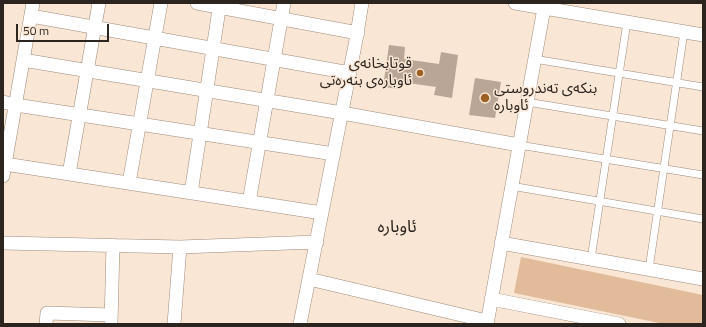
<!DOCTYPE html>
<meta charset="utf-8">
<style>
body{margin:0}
#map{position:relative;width:706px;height:327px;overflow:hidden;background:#fae6d4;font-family:"Titillium Web",sans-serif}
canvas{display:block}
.frame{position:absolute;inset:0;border:4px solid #2c251f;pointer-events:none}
.scale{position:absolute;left:16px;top:24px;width:93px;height:18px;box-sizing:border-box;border:2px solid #2c251f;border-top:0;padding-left:5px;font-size:12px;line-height:14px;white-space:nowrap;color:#2c251f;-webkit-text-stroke:3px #fae6d4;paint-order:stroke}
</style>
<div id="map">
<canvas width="706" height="327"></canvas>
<div class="frame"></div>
<div class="scale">50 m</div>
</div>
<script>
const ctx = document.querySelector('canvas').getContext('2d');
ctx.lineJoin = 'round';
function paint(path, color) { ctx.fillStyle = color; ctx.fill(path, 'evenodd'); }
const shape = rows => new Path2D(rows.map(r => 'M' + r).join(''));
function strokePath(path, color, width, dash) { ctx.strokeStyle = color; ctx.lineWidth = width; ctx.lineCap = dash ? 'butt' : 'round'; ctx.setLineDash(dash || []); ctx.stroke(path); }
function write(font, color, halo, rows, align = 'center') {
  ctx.font = font + ' "Titillium Web","Noto Sans Arabic",sans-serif'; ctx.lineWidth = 3; ctx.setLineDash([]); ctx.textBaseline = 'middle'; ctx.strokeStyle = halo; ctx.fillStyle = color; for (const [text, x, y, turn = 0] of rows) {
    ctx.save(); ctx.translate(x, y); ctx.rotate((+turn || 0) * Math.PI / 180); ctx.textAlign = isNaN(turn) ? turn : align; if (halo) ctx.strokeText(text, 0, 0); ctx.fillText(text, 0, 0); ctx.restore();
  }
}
paint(shape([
 [521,257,703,295,703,324,664,324,514,293]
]), '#e1bb9a');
paint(shape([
 [389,45,405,47,404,59,439,64,441,52,458,55,452,98,434,95,436,87,401,82,400,89,383,87],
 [475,78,501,82,495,118,469,115]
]), '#baa696');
const service = shape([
 [534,59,703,87],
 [527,102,703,131],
 [519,145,703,175],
 [511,186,703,219],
 [591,259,627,22],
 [649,269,684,32]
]);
const minor = shape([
 [197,3,358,33],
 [515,3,703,35],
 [31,16,350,73],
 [23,60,342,113,519,145],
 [3,102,16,105,334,154],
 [5,164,322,213],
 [69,174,99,3],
 [3,176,33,3],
 [129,183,161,3],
 [191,193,220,3],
 [249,202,284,3],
 [3,243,180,247,317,242],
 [501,243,703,279],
 [309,279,487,321],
 [491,299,619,324],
 [46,324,47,313,111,315],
 [111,324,113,245],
 [174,324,180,247],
 [300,324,356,40,362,3],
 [487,324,544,8]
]);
strokePath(service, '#9e8b7b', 8);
strokePath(minor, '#9e8b7b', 14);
strokePath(service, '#fff', 7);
strokePath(minor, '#fff', 13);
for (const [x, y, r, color] of [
 [420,73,4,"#9c6123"],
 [485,98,5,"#9c6123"]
]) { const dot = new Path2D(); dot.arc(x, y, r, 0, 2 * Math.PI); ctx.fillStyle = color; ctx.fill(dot); strokePath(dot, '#fae6d4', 1.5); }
write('15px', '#2c251f', '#fae6d4', [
 ["قوتابخانەی",412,64],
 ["ئاوبارەی بنەرەتی",412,81],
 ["بنکەی تەندروستی",494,89,"left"],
 ["ئاوبارە",494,106,"left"]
], 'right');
write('17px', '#2c251f', '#fae6d4', [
 ["ئاوبارە",397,228]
]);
</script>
